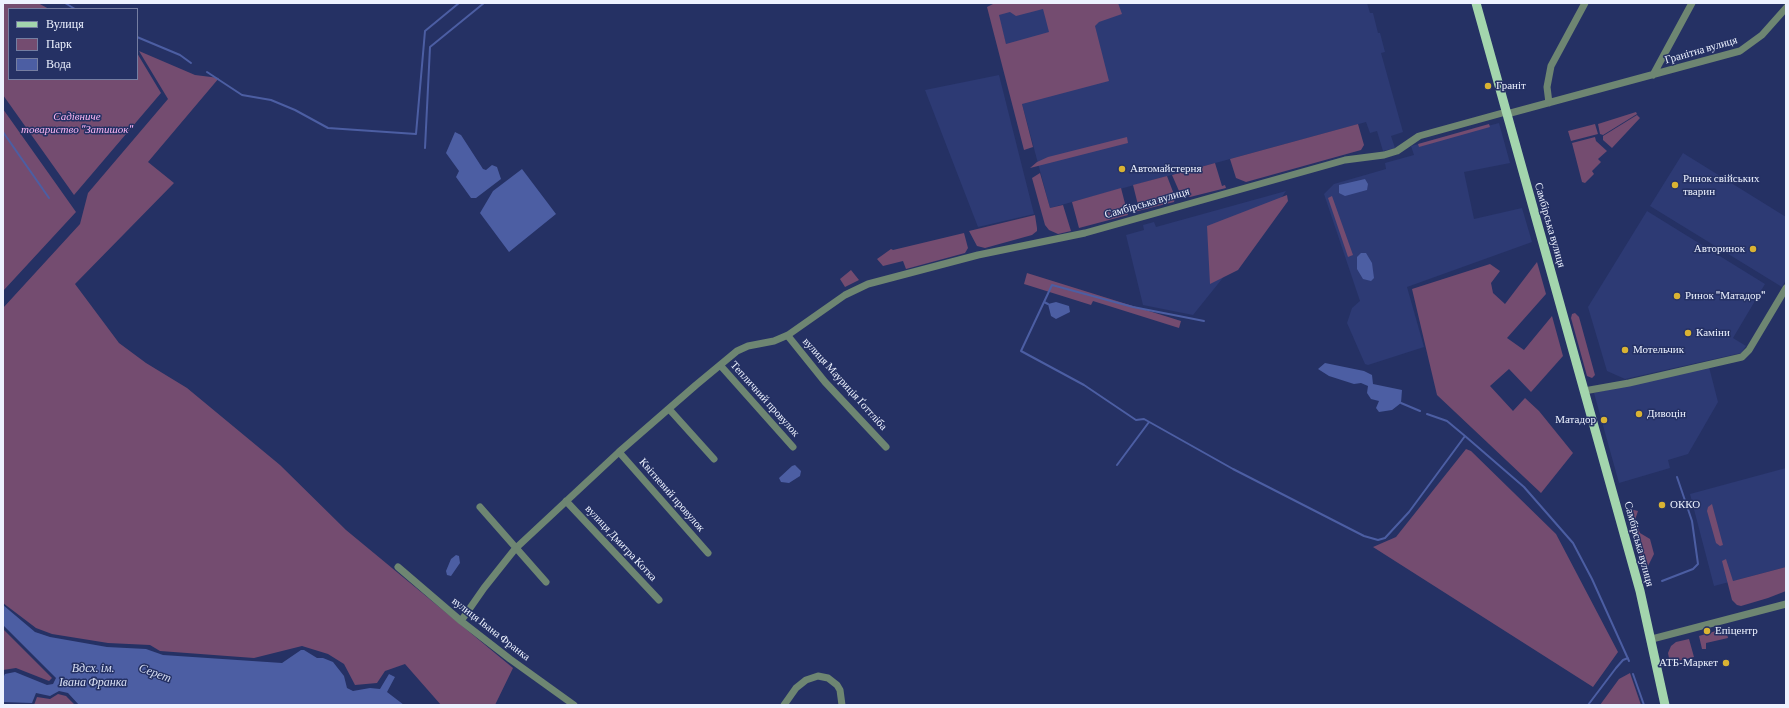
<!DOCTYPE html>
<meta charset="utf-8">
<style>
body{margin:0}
#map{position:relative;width:1789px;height:708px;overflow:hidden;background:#253164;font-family:"Crimson Pro",serif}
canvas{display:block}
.frame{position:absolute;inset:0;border:4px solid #edf2ff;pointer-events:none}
.legend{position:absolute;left:8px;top:8px;width:130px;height:72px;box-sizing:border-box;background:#253164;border:1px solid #757ea2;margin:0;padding:5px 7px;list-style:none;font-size:12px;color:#edf2ff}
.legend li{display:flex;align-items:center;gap:8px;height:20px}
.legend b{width:20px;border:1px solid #757ea2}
</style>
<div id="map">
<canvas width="1789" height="708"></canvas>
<div class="frame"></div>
<ul class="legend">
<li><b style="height:5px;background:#a3d5ad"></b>Вулиця</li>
<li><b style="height:11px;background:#744c70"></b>Парк</li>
<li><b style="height:11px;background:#4c5ea3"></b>Вода</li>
</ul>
</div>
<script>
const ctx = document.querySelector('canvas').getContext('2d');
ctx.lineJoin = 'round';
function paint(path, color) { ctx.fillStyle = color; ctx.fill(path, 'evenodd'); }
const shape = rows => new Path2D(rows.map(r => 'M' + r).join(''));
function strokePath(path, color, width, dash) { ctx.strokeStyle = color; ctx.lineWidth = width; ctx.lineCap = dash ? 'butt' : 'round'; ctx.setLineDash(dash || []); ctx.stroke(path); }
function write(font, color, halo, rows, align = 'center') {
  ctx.font = font + ' "Crimson Pro",serif'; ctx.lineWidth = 3; ctx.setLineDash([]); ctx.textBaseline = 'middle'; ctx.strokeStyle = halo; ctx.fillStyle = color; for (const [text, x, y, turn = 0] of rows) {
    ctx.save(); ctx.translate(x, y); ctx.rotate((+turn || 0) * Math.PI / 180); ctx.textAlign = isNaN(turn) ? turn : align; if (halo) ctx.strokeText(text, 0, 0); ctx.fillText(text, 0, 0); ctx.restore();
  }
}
paint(shape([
 [1013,3,1367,3,1370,13,1373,13,1378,33,1380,33,1385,52,1381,53,1403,132,1391,136,1395,148,1383,151,1377,131,1370,133,1366,122,1050,208,996,7],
 [999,75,1034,214,978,227,925,90],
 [1499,123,1510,163,1464,172,1474,219,1522,208,1532,242,1407,287,1424,347,1368,365,1365,364,1347,323,1352,308,1360,301,1324,194,1334,184,1386,169,1385,163,1414,155,1411,146],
 [1683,153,1786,217,1786,280,1782,287,1650,206],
 [1286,191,1246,249,1193,315,1143,305,1126,235,1144,230,1143,225,1154,222,1156,227],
 [1647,211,1765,284,1733,338,1746,346,1741,353,1625,379,1607,371,1588,307],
 [1709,367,1718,402,1688,454,1668,460,1670,468,1619,483,1594,393],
 [1786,468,1786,567,1714,586,1690,494]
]), '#2d3a74');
paint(shape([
 [3,3,38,3,49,9,9,9,9,79,137,79,137,53,161,93,74,195,3,95],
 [995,3,1118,3,1122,14,1099,22,1095,26,1109,81,1022,104,1033,147,1024,150,987,7],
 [1043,9,1049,32,1006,44,999,15,1010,12,1016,16],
 [139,51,195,75,219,78,148,162,174,183,75,284,119,343,146,363,187,388,280,465,346,530,513,668,495,705,441,705,405,664,385,671,377,683,355,685,344,664,328,654,302,646,254,658,160,651,150,645,108,643,52,634,36,628,3,603,3,308,80,224,88,193,168,99],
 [3,109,76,212,3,291],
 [1636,112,1637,114,1603,135,1600,134,1598,124],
 [1637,115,1640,118,1612,148,1603,140,1603,136],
 [1358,124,1364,145,1361,150,1246,182,1236,178,1230,159],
 [1489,124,1490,127,1419,147,1418,144],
 [1595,124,1598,134,1571,141,1568,131],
 [1127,137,1128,143,1030,168,1037,162,1048,157],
 [1595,137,1596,141,1607,151,1598,159,1601,162,1592,171,1594,174,1585,183,1582,182,1572,143],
 [1215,163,1222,186,1225,185,1226,188,1190,197,1179,191,1172,175],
 [1040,173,1050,208,1063,205,1071,231,1058,234,1049,230,1045,225,1032,178],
 [1167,176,1175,197,1174,202,1134,212,1132,207,1138,205,1133,185],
 [1121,188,1128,215,1079,228,1072,202],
 [1287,195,1288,201,1238,270,1210,284,1207,226],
 [1332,196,1353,255,1348,257,1328,198],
 [1035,215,1037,228,1037,231,1032,235,985,248,977,246,969,231],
 [964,233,968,248,965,253,906,269,903,261,883,266,877,259,891,249,893,250],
 [1537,262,1546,294,1507,338,1524,350,1552,316,1563,356,1531,392,1509,369,1490,386,1513,411,1525,398,1539,411,1573,453,1541,493,1437,395,1412,289,1490,264,1500,271,1491,283,1493,293,1505,304],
 [851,270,859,280,845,287,840,279],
 [1027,273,1181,321,1179,328,1093,301,1091,305,1024,284],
 [1575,313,1579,317,1595,375,1592,378,1587,376,1571,318,1572,314],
 [1466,449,1471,451,1556,534,1618,652,1593,687,1373,547,1396,537],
 [1712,504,1723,545,1720,546,1716,543,1707,511,1708,507],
 [1626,508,1638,511,1635,520,1640,533,1650,539,1654,554,1646,570,1643,572,1642,571,1625,509],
 [1726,559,1733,581,1786,567,1786,591,1768,598,1741,606,1737,605,1732,600,1722,561],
 [1726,628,1728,638,1706,643,1706,649,1702,649,1699,636],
 [3,629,52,678,49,681,16,668,3,670],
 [1689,639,1694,657,1670,663,1668,653,1671,646,1676,642],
 [1630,673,1641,705,1600,705,1619,679],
 [58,694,66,696,75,705,34,705,37,697,50,699]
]), '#744c70');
paint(shape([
 [455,132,461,135,483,169,486,170,492,165,497,167,501,179,476,198,471,198,456,177,459,171,446,153],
 [522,169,556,214,509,252,480,213,493,191],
 [1365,179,1368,184,1367,190,1345,196,1339,193,1339,185],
 [1361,253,1366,253,1372,263,1374,278,1371,281,1363,279,1357,269,1357,257],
 [1056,302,1069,306,1070,312,1056,319,1051,316,1048,304],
 [1325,363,1364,371,1372,375,1373,384,1402,390,1401,403,1392,410,1379,412,1376,408,1379,401,1371,399,1367,393,1368,386,1361,383,1354,384,1329,376,1318,369],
 [795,465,801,471,800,476,789,483,781,482,779,478,792,466],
 [456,555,459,556,460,563,451,576,447,575,446,571,451,559],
 [3,605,35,632,50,637,107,647,146,649,163,655,282,663,301,650,304,650,317,658,323,658,333,662,344,676,347,688,353,691,370,688,380,689,389,674,395,677,387,692,404,705,79,705,68,693,59,691,50,696,36,693,32,703,3,702,3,678,5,674,15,672,47,685,53,684,56,678,3,625]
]), '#4c5ea3');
strokePath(shape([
 [65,3,75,9],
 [137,37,180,55,191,63],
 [207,72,242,95,271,100,295,110,328,128,416,134,425,31,459,3],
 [3,132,49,198],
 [425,148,430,47,484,3],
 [1044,302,1052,285,1133,307,1204,321],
 [1048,304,1044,302,1021,351,1084,385,1136,420,1144,419,1233,469,1364,536,1378,540,1385,538,1409,512,1465,436,1524,487,1573,543,1592,579,1629,661],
 [1401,403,1420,411],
 [1427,414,1447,421,1465,436],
 [1117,465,1149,422],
 [1662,581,1693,569,1698,564,1692,521,1677,477],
 [1633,674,1644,705],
 [1588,705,1616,668,1623,660,1628,658]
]), '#4c5ea3', 2);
strokePath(shape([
 [1653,75,1692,3],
 [1549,103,1547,87,1551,66,1585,3],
 [1507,114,1740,51,1762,35,1786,8],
 [788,336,825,382,886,447],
 [720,365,793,447],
 [1584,391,1629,383,1742,357,1749,350,1786,288],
 [669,409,714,459],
 [619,452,708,553],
 [566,501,659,600],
 [480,507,546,582],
 [398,567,461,621,510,659,574,705],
 [461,621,484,588,515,549,619,452,696,385,737,351,748,346,774,341,788,335,845,295,868,284,978,255,1085,233,1345,160,1384,155,1397,151,1419,136,1506,112],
 [1652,639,1786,604],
 [784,705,796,688,806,680,818,676,828,678,837,685,840,690,842,705]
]), '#6e8672', 7);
strokePath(shape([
 [1476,3,1640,591,1665,705]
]), '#a3d5ad', 9);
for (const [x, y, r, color] of [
 [1488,86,4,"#dab333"],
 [1122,169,4,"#dab333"],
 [1675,185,4,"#dab333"],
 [1753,249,4,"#dab333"],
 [1677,296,4,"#dab333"],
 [1688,333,4,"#dab333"],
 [1625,350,4,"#dab333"],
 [1639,414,4,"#dab333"],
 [1604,420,4,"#dab333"],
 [1662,505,4,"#dab333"],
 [1707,631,4,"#dab333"],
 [1726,663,4,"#dab333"]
]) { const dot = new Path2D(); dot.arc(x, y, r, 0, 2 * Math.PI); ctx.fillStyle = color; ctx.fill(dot); strokePath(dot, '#253164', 1.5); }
write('11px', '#edf2ff', '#253164', [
 ["Гранітна вулиця",1701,50,-16],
 ["Самбірська вулиця",1147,203,-16],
 ["Самбірська вулиця",1550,225,74],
 ["вулиця Мауриція Ґоттліба",845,384,48],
 ["Тепличний провулок",765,399,48],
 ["Квітневий провулок",672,495,49],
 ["вулиця Дмитра Котка",621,543,47],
 ["Самбірська вулиця",1639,544,75],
 ["вулиця Івана Франка",491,629,38]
]);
write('11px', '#edf2ff', '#253164', [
 ["Граніт",1496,86],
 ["Автомайстерня",1130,169],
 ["Ринок свійських",1683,179],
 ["тварин",1683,192],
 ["Авторинок",1745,249,"right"],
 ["Ринок \"Матадор\"",1685,296],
 ["Каміни",1696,333],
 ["Мотельчик",1633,350],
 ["Дивоцін",1647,414],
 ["Матадор",1596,420,"right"],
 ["ОККО",1670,505],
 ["Епіцентр",1715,631],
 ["АТБ-Маркет",1718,663,"right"]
], 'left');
write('italic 11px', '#fab4f2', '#253164', [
 ["Садівниче",77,117],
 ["товариство \"Затишок\"",77,130]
]);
write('italic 12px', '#d9e0f4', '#253164', [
 ["Вдсх. ім.",93,668],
 ["Івана Франка",93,682],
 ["Серет",155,673,20]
]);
</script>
